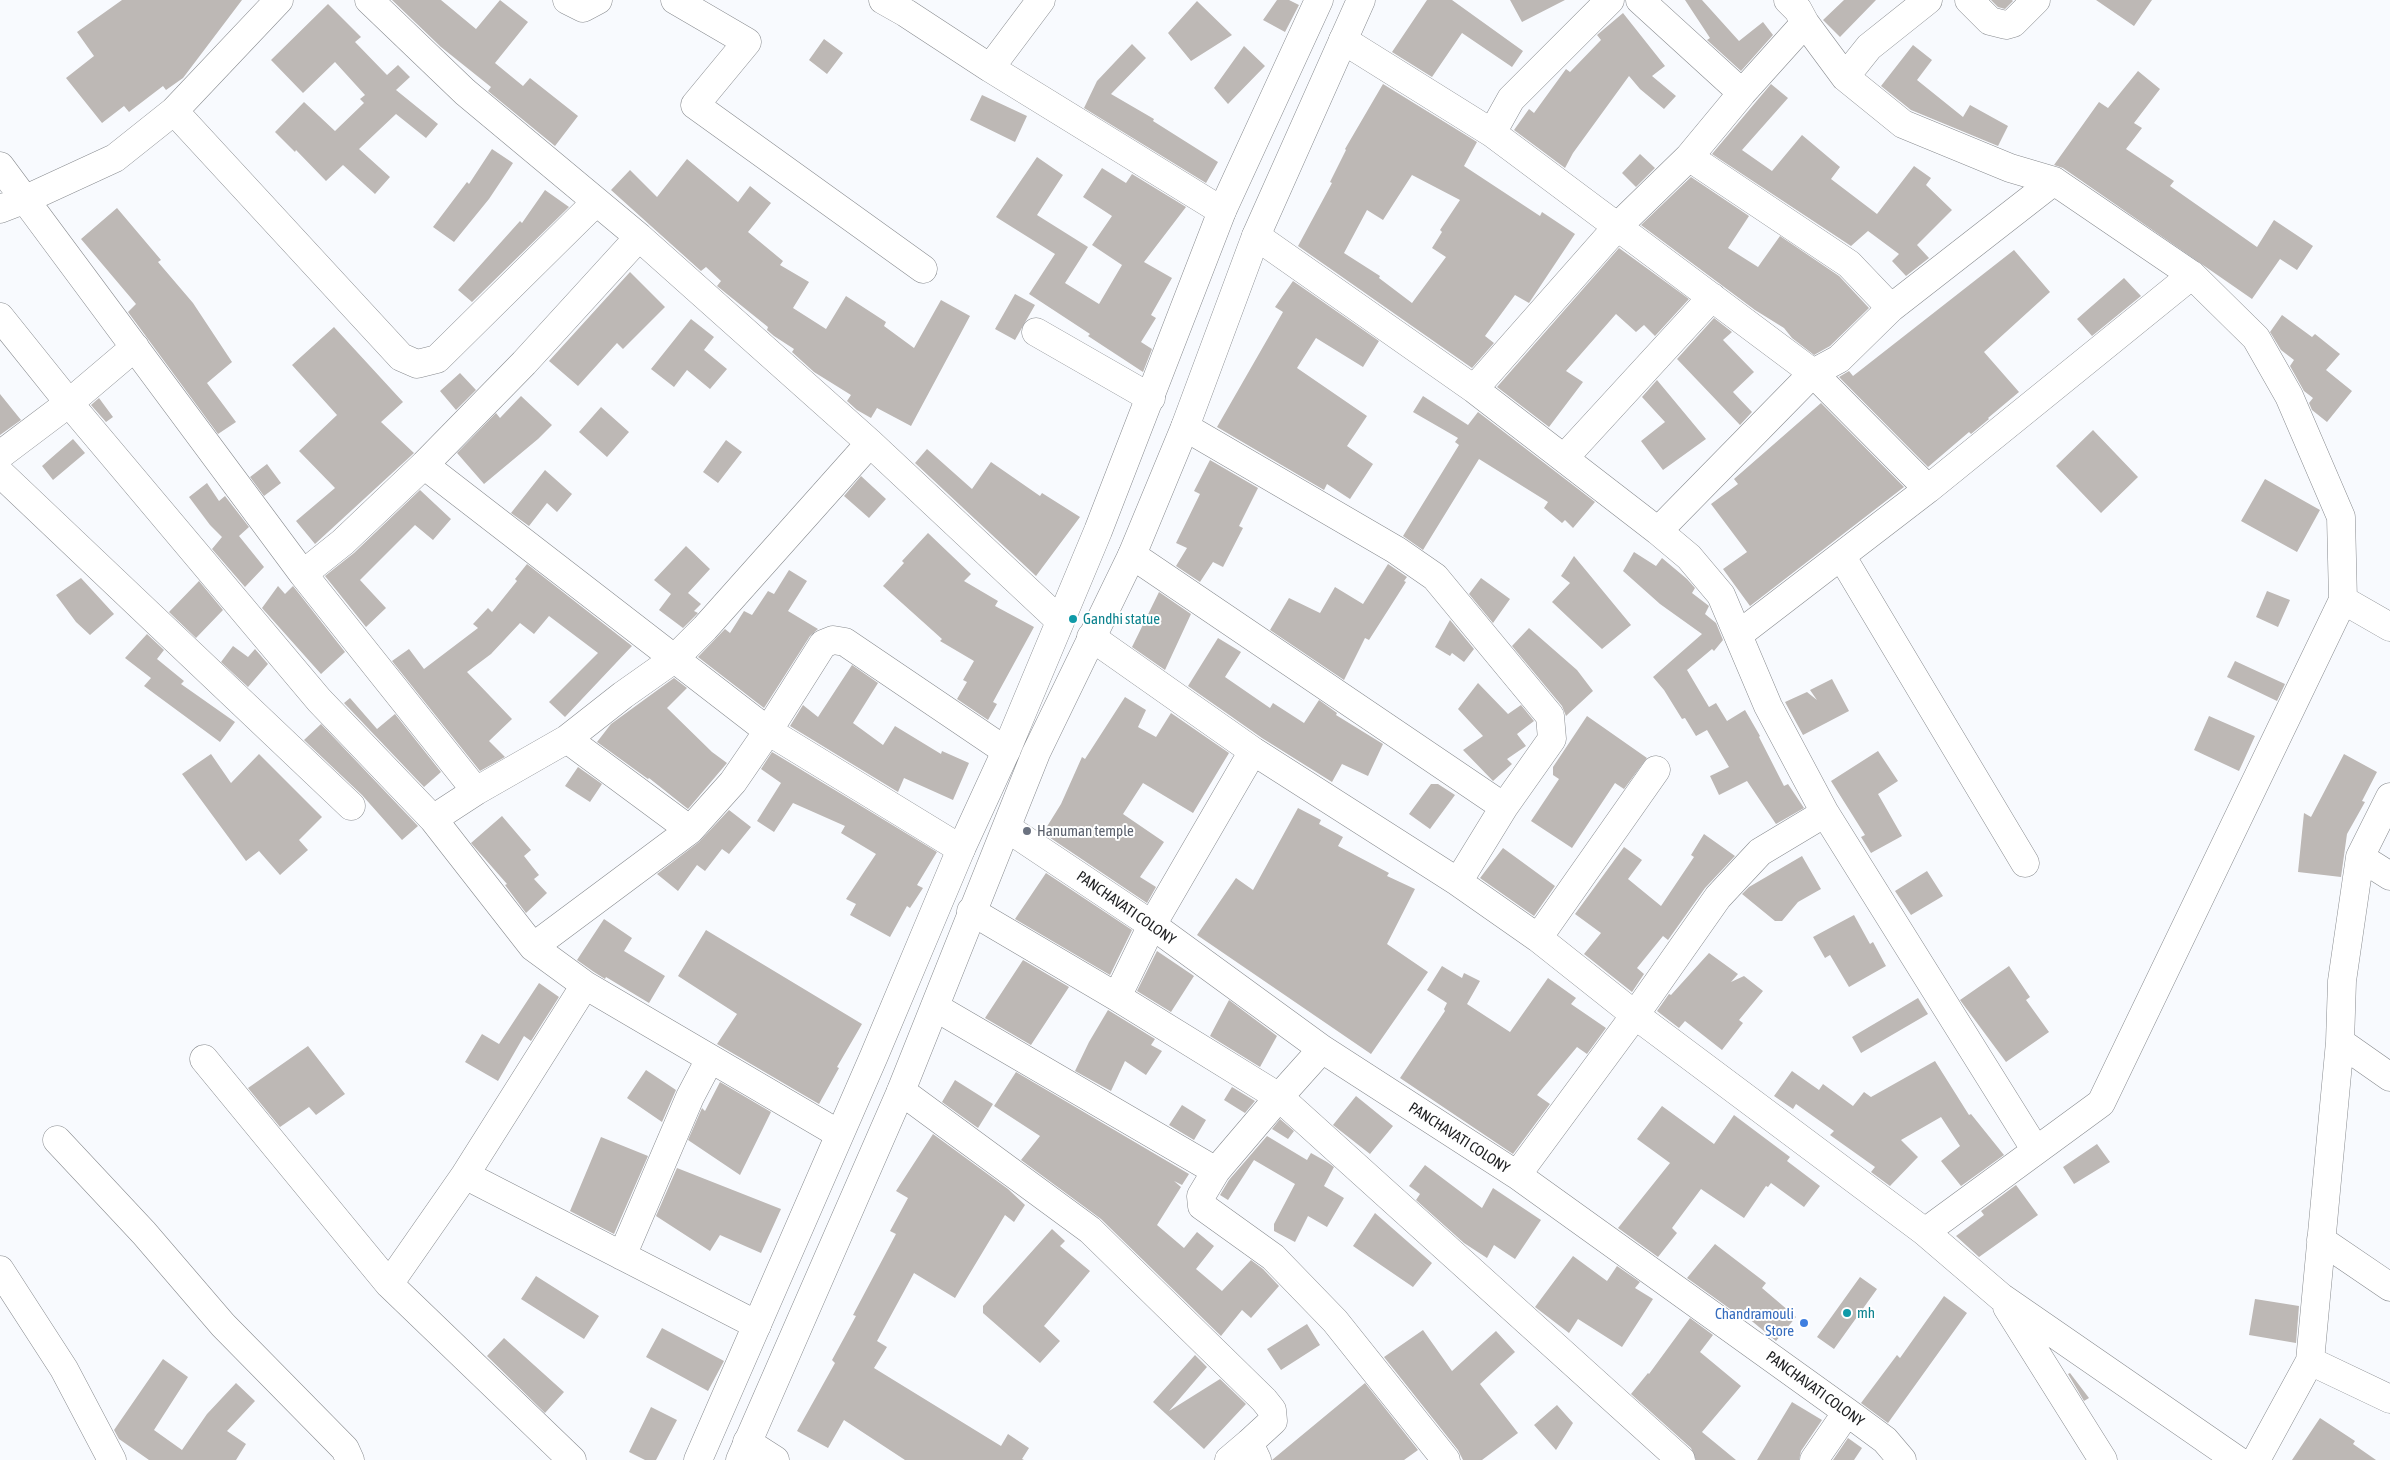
<!DOCTYPE html>
<style>
body{margin:0}
canvas{display:block;background:#f8fafe}
</style>
<canvas width="2390" height="1460"></canvas>
<script>
const ctx = document.querySelector('canvas').getContext('2d');
ctx.lineJoin = 'round';
function paint(path, color) { ctx.fillStyle = color; ctx.fill(path, 'evenodd'); }
const shape = rows => new Path2D(rows.map(r => 'M' + r).join(''));
function strokePath(path, color, width, dash) { ctx.strokeStyle = color; ctx.lineWidth = width; ctx.lineCap = dash ? 'butt' : 'round'; ctx.setLineDash(dash || []); ctx.stroke(path); }
function write(font, color, halo, rows, align = 'center') {
  ctx.font = font + ' "Asap Condensed",sans-serif'; ctx.lineWidth = 4; ctx.setLineDash([]); ctx.textBaseline = 'middle'; ctx.strokeStyle = halo; ctx.fillStyle = color; for (const [text, x, y, turn = 0] of rows) {
    ctx.save(); ctx.translate(x, y); ctx.rotate((+turn || 0) * Math.PI / 180); ctx.textAlign = isNaN(turn) ? turn : align; if (halo) ctx.strokeText(text, 0, 0); ctx.fillText(text, 0, 0); ctx.restore();
  }
}
paint(shape([
 [122,0,242,0,183,78,166,90,163,86,129,112,124,106,102,123,66,78,94,56,77,32],
 [392,0,441,0,476,29,500,0,528,22,495,63,523,86,530,78,578,116,555,146,488,91,491,87,441,47],
 [1277,0,1289,0,1299,5,1285,32,1263,20],
 [1427,0,1452,0,1523,51,1512,67,1462,33,1432,77,1392,52],
 [1510,0,1565,0,1522,22],
 [1685,0,1702,0,1739,41,1763,22,1773,35,1741,71,1707,40,1710,38],
 [1844,0,1876,0,1840,37,1823,20],
 [1991,0,2012,0,2013,1,2005,9,1998,7],
 [2096,0,2152,0,2134,26],
 [1197,1,1232,35,1191,61,1168,33],
 [328,4,361,37,355,42,387,75,398,65,410,77,396,90,438,124,426,138,396,114,359,149,390,177,375,194,343,165,326,181,296,150,295,152,275,132,304,102,335,131,364,103,360,99,365,95,335,62,303,93,271,60],
 [1623,13,1665,66,1652,76,1676,96,1664,109,1640,89,1629,76,1573,153,1565,168,1514,130,1529,109,1534,113,1566,69,1570,72,1601,40,1597,35],
 [824,39,843,53,827,74,809,60],
 [1132,44,1146,58,1111,94,1154,119,1153,121,1218,162,1206,183,1084,108,1097,81],
 [1913,45,1932,60,1917,80,1963,117,1970,105,2008,126,1998,146,1911,110,1881,86],
 [1244,46,1265,66,1228,104,1214,88],
 [2138,71,2160,89,2134,123,2142,128,2126,149,2174,181,2170,186,2257,247,2274,220,2313,246,2297,270,2280,259,2252,299,2063,168,2054,165,2099,102,2108,108],
 [1383,84,1477,142,1464,166,1540,216,1542,212,1575,234,1529,303,1515,295,1485,336,1494,343,1472,368,1298,246,1332,183,1330,182,1346,150,1345,149],
 [1412,175,1460,200,1440,230,1442,232,1432,248,1446,257,1412,303,1379,278,1380,276,1344,253,1367,210,1383,220],
 [1771,84,1788,98,1742,150,1772,171,1802,135,1840,167,1831,179,1877,214,1914,166,1931,178,1926,185,1952,210,1917,245,1929,258,1906,276,1892,261,1899,254,1868,231,1851,246,1712,154],
 [982,95,1027,116,1015,142,970,120],
 [492,149,513,163,489,199,454,242,433,227,467,182,469,184],
 [1640,154,1655,168,1636,187,1622,173],
 [1037,157,1063,175,1037,215,1088,247,1065,283,1099,304,1122,265,1092,245,1112,216,1083,197,1102,168,1126,183,1132,174,1186,207,1144,262,1172,278,1151,315,1156,318,1141,342,1152,349,1143,372,1088,336,1090,334,1029,294,1055,254,996,217],
 [687,159,738,202,750,186,771,203,748,232,783,261,780,265,809,282,793,308,826,329,846,296,886,322,884,326,914,348,941,300,970,316,911,426,877,408,871,418,857,410,847,401,851,395,814,372,792,352,794,349,774,336,767,330,768,327,717,286,721,281,706,267,701,271,611,190,630,170,657,197],
 [1691,177,1749,216,1728,248,1758,267,1780,236,1839,276,1869,308,1830,346,1814,355,1792,338,1784,328,1755,310,1641,225],
 [545,190,569,207,472,302,458,290,520,221,522,223],
 [117,208,161,260,158,262,193,303,232,362,207,383,236,422,218,434,128,312,136,304,81,239],
 [1619,248,1689,299,1655,336,1644,325,1636,332,1616,314,1566,371,1583,382,1549,427,1497,387],
 [2014,250,2050,292,1984,352,2019,392,1988,418,1989,419,1971,434,1969,432,1928,467,1839,377,1849,371,1853,376],
 [630,272,665,307,623,349,617,343,578,386,549,361],
 [2124,278,2141,296,2092,336,2077,319],
 [1293,281,1379,341,1363,367,1316,338,1297,368,1367,416,1347,446,1373,464,1350,499,1327,484,1324,490,1217,427,1283,312,1275,307],
 [1015,294,1035,305,1015,340,995,329],
 [2282,315,2312,337,2315,334,2340,354,2326,370,2352,391,2327,422,2312,410,2309,403,2313,398,2304,391,2290,366,2294,360,2281,350,2270,332],
 [1714,318,1732,332,1723,340,1754,372,1733,392,1752,412,1740,425,1677,359],
 [691,319,714,337,704,350,727,369,710,389,687,370,674,387,651,369],
 [334,327,403,402,381,422,414,453,315,544,296,521,335,488,299,451,337,415,292,365],
 [460,373,476,390,456,410,440,391],
 [1657,380,1706,439,1663,470,1641,441,1665,422,1642,397],
 [0,394,21,420,0,435],
 [521,396,552,425,538,439,484,484,457,453,496,413,500,418],
 [1423,396,1468,425,1478,412,1595,502,1573,528,1565,520,1562,523,1544,508,1548,502,1479,459,1423,550,1403,536,1459,445,1455,442,1458,438,1413,412],
 [99,398,113,417,106,422,91,405],
 [1821,403,1904,487,1750,606,1723,569,1747,552,1711,504,1738,484,1734,479],
 [601,407,629,432,607,457,579,432],
 [2093,430,2138,477,2101,513,2056,466],
 [73,439,85,453,53,480,42,466],
 [726,440,742,452,718,483,703,472],
 [927,449,972,489,991,462,1040,496,1042,493,1080,517,1036,576,915,463],
 [1210,460,1258,488,1239,526,1243,528,1223,567,1213,562,1200,582,1176,566,1187,548,1176,543,1200,494,1194,491],
 [267,464,281,483,264,496,250,477],
 [545,470,572,494,557,512,547,503,529,526,511,513],
 [861,476,886,499,869,518,844,496],
 [2265,479,2320,510,2297,552,2241,521],
 [207,483,219,501,225,496,249,527,239,536,264,567,245,587,212,549,222,537,210,525,189,497],
 [420,490,451,519,433,540,415,525,360,580,386,608,366,627,325,576,354,553],
 [928,533,971,574,964,581,998,601,995,606,1034,627,993,702,997,704,988,720,957,699,967,682,963,680,974,661,940,641,942,639,883,586,904,563,902,561],
 [686,546,710,569,688,593,701,604,694,611,698,613,683,628,659,610,671,594,654,580],
 [1634,552,1656,566,1662,558,1687,579,1695,588,1692,593,1709,606,1705,614,1716,623,1723,640,1714,651,1712,649,1687,670,1709,707,1716,703,1727,721,1745,710,1760,736,1759,737,1784,786,1788,784,1804,808,1776,824,1747,781,1719,795,1710,776,1729,767,1707,730,1696,736,1685,718,1682,719,1664,690,1653,677,1702,634,1660,604,1623,571],
 [1574,556,1631,625,1602,649,1552,602,1570,583,1561,576],
 [527,564,632,646,565,717,549,702,598,653,549,616,534,634,520,623,491,654,467,672,512,719,489,741,505,757,480,771,392,661,409,649,424,669,478,628,473,624,488,608,492,612,517,581,515,579],
 [1388,564,1407,577,1404,581,1406,582,1369,640,1365,638,1344,680,1270,630,1289,598,1320,613,1335,587,1363,604],
 [789,570,807,581,788,611,818,629,810,636,764,708,698,657,725,629,730,633,744,611,752,615,768,591,774,594],
 [81,578,114,614,90,635,76,622,56,595],
 [1481,578,1510,599,1493,623,1469,594],
 [199,581,223,610,196,638,169,612],
 [278,586,285,594,293,586,345,652,321,674,262,608],
 [2267,591,2290,600,2278,627,2256,617],
 [1159,592,1191,614,1165,670,1132,647],
 [1450,620,1474,649,1464,662,1452,653,1450,656,1435,647],
 [1529,628,1577,670,1593,691,1566,716,1562,706,1512,646],
 [147,634,164,650,157,659,184,681,181,684,235,722,220,742,144,686,151,678,125,658],
 [1218,638,1241,652,1225,677,1270,708,1273,703,1304,723,1319,700,1337,713,1336,715,1383,744,1368,776,1342,764,1332,782,1262,738,1188,686],
 [233,646,248,657,255,649,268,664,248,687,221,662],
 [2235,661,2285,684,2277,701,2227,677],
 [852,665,878,683,853,723,883,745,895,726,941,754,942,751,969,763,953,800,904,778,898,792,790,726,803,705,818,717],
 [674,678,687,688,667,708,712,752,727,763,688,809,649,778,648,779,597,742,611,724],
 [1832,679,1849,711,1803,735,1785,702,1807,692,1817,700,1810,690],
 [1478,683,1508,714,1521,705,1534,721,1517,734,1526,746,1507,759,1512,764,1493,781,1463,750,1483,736,1458,709],
 [1125,697,1146,710,1138,727,1156,737,1171,713,1229,753,1193,813,1143,783,1123,814,1164,842,1140,877,1156,887,1147,903,1043,833,1061,804,1082,757,1085,759],
 [350,698,377,729,395,714,441,772,424,787,344,703],
 [1587,716,1647,758,1624,789,1615,783,1572,848,1531,821,1559,779,1553,775,1553,767],
 [2209,716,2255,736,2239,771,2194,750],
 [321,724,418,826,402,840,362,795,304,740],
 [1878,751,1898,781,1878,794,1902,836,1871,853,1861,837,1865,835,1831,781],
 [772,752,937,852,917,885,923,888,910,908,907,906,890,937,850,915,856,904,846,899,876,854,841,833,845,826,793,803,774,832,757,821,781,783,761,769],
 [211,754,231,783,259,754,322,817,299,840,308,850,280,875,259,851,246,861,182,774],
 [2344,754,2377,772,2362,801,2365,802,2347,834,2341,877,2298,872,2304,813,2311,817],
 [578,767,602,784,590,802,565,786],
 [1431,784,1438,784,1455,795,1430,829,1409,814],
 [1298,808,1321,820,1319,824,1343,837,1338,846,1389,873,1387,876,1415,889,1387,944,1428,972,1371,1054,1197,935,1236,878,1253,890],
 [729,810,751,827,729,854,722,849,705,871,697,865,678,891,657,874,699,842],
 [502,816,531,850,524,856,539,875,534,879,547,893,526,913,505,885,507,884,471,843],
 [1704,834,1735,856,1705,888,1668,940,1663,936,1637,968,1644,974,1632,992,1584,954,1601,933,1575,914,1624,847,1642,860,1628,879,1661,906,1694,857,1691,855],
 [1503,848,1555,886,1534,916,1480,878],
 [1802,856,1821,889,1798,902,1782,921,1775,921,1742,894,1749,887],
 [1927,871,1943,896,1911,915,1895,891],
 [1046,873,1132,930,1110,975,1015,919],
 [1854,915,1870,944,1873,942,1886,966,1849,987,1830,955,1825,958,1813,937],
 [604,919,632,938,624,951,665,976,649,1003,606,977,605,979,594,972,577,960],
 [706,930,862,1024,837,1067,839,1068,819,1104,717,1044,737,1014,678,976],
 [1157,951,1194,976,1171,1012,1137,991],
 [1709,953,1738,974,1731,982,1744,976,1763,991,1739,1020,1743,1023,1722,1050,1685,1021,1679,1028,1657,1011,1669,994,1671,995],
 [1023,960,1069,987,1031,1045,985,1018],
 [1442,966,1462,978,1464,973,1480,981,1467,1004,1510,1032,1548,978,1576,998,1571,1004,1606,1028,1587,1054,1577,1047,1537,1095,1550,1104,1513,1154,1400,1078,1445,1011,1444,1009,1447,1003,1427,990],
 [2009,966,2030,997,2026,1000,2049,1032,2006,1062,1960,1000],
 [539,983,559,997,531,1041,524,1036,498,1081,465,1062,482,1034,499,1044],
 [1918,998,1928,1014,1861,1053,1852,1037],
 [1229,1000,1277,1036,1260,1067,1210,1036],
 [1108,1010,1155,1039,1151,1045,1162,1051,1146,1075,1125,1061,1111,1091,1075,1071,1089,1042],
 [308,1046,345,1094,316,1115,309,1107,280,1127,248,1088],
 [1935,1061,1969,1115,1971,1114,2004,1155,1961,1186,1941,1161,1960,1146,1941,1117,1901,1140,1918,1157,1890,1186,1871,1172,1875,1167,1830,1135,1834,1131,1796,1104,1793,1109,1774,1096,1792,1071,1819,1090,1823,1084,1853,1106,1864,1092,1871,1097],
 [646,1070,676,1090,662,1122,627,1098],
 [1016,1072,1189,1174,1182,1185,1174,1181,1181,1187,1157,1225,1184,1248,1197,1232,1214,1246,1196,1269,1222,1291,1251,1260,1263,1269,1279,1286,1251,1318,1242,1310,1221,1336,1101,1219,1021,1160,1040,1136,994,1106],
 [955,1080,993,1104,978,1128,942,1102],
 [720,1082,771,1112,740,1175,688,1140,702,1108,705,1111],
 [1232,1087,1255,1101,1245,1113,1224,1100],
 [1356,1096,1393,1126,1370,1154,1333,1125],
 [1182,1105,1206,1120,1194,1140,1169,1125],
 [1662,1106,1714,1144,1734,1115,1790,1157,1787,1161,1820,1186,1804,1207,1771,1183,1768,1187,1766,1186,1744,1218,1701,1189,1672,1228,1677,1233,1658,1257,1618,1228,1670,1163,1637,1139],
 [1280,1119,1294,1131,1288,1139,1272,1129],
 [933,1134,1008,1189,1025,1205,1014,1222,1005,1215,955,1298,914,1273,877,1341,887,1347,874,1368,1001,1446,1008,1434,1029,1448,1022,1459,1024,1460,905,1460,844,1420,828,1448,797,1431,835,1363,832,1360,856,1316,853,1315,896,1234,890,1231,908,1198,896,1191],
 [1267,1136,1307,1160,1311,1153,1327,1162,1334,1167,1324,1186,1344,1198,1327,1227,1308,1216,1295,1242,1274,1231,1274,1224,1295,1184,1254,1160,1228,1200,1220,1195,1229,1180],
 [601,1137,648,1156,614,1234,570,1211],
 [2097,1144,2110,1162,2074,1184,2063,1167],
 [1425,1165,1482,1208,1493,1188,1541,1220,1515,1259,1494,1245,1487,1258,1464,1243,1416,1200,1420,1194,1409,1186],
 [677,1168,781,1209,761,1253,720,1235,710,1251,656,1216],
 [2016,1185,2038,1215,1979,1257,1956,1236,1984,1215,1981,1211],
 [1375,1213,1432,1263,1413,1287,1353,1246],
 [1052,1229,1065,1241,1060,1246,1090,1271,1044,1326,1060,1341,1040,1363,983,1313,983,1306],
 [1715,1244,1766,1283,1762,1288,1796,1317,1776,1341,1742,1313,1740,1316,1687,1278],
 [1573,1256,1607,1281,1617,1266,1640,1282,1635,1288,1653,1299,1622,1347,1578,1319,1569,1333,1535,1307],
 [536,1276,599,1316,584,1339,521,1299],
 [1860,1277,1877,1289,1834,1349,1817,1337],
 [1944,1296,1967,1313,1888,1423,1861,1403,1897,1355,1900,1358],
 [2255,1299,2299,1306,2296,1343,2249,1335],
 [1690,1318,1713,1335,1700,1352,1741,1386,1702,1432,1736,1460,1696,1460,1691,1448,1631,1394,1648,1373,1649,1374],
 [1307,1324,1320,1345,1281,1370,1267,1349],
 [662,1328,724,1361,708,1391,646,1357],
 [1423,1330,1452,1371,1496,1331,1515,1352,1480,1384,1518,1433,1482,1460,1463,1460,1458,1450,1384,1357],
 [504,1338,564,1392,545,1413,487,1356],
 [1195,1355,1207,1367,1169,1411,1220,1379,1246,1404,1204,1449,1153,1402],
 [163,1359,188,1377,154,1430,182,1450,207,1414,236,1383,255,1401,227,1431,246,1444,236,1460,149,1460,119,1439,114,1430],
 [2070,1373,2089,1398,2084,1401,2068,1374],
 [1365,1383,1418,1450,1404,1460,1272,1460],
 [1792,1402,1822,1420,1801,1451,1799,1460,1757,1460],
 [1557,1405,1573,1423,1556,1450,1534,1425],
 [651,1407,677,1420,656,1460,645,1460,629,1452],
 [2320,1418,2355,1441,2353,1444,2376,1460,2292,1460],
 [1848,1438,1862,1448,1854,1460,1833,1460]
]), '#bdb8b5');
const minor = shape([
 [369,0,465,92,639,237,870,443,1059,620],
 [567,0,583,8,598,0],
 [675,0,747,42,695,105,923,269],
 [883,0,906,13,990,68,1041,0],
 [1640,0,1742,93],
 [1788,0,1798,10,1805,23,1845,77,1903,124,2010,168,2054,181,2192,275,2256,338,2289,396,2341,517,2343,600],
 [1969,0,1990,21,2006,25,2013,23,2036,0],
 [1343,40,1492,133,1813,373,1928,489],
 [990,68,1222,211],
 [1845,77,1869,47,1928,0],
 [174,111,401,357,417,364,437,359,596,202],
 [1492,133,1511,99,1610,0],
 [1689,157,1849,264,1891,308],
 [0,166,303,574],
 [0,209,26,199,115,158,174,111,279,0],
 [1256,236,1474,389,1658,531,1689,557,1721,595,1768,706,1825,813],
 [639,237,524,363,424,465,343,542,303,574,476,791,567,739,623,695,674,659,705,628,870,443],
 [0,317,69,403,319,700,433,819,533,947,585,985,839,1134],
 [1036,332,1151,398],
 [1474,389,1617,227,1689,157,1742,93,1805,23],
 [0,455,69,403,135,347],
 [1565,457,1712,297],
 [424,465,768,731,823,644,833,640,845,642,1006,751],
 [0,473,351,806],
 [1658,531,1813,373,1839,359,1891,308,2054,181],
 [1132,555,1504,807,1552,739,1550,716,1435,577,1396,550,1185,427],
 [1842,557,2025,863],
 [1738,635,1928,489,2192,275],
 [1091,637,1253,751,1458,882,1538,938,1635,1015,1925,1232],
 [567,739,690,830],
 [433,819,476,791],
 [1007,828,1152,925,1322,1049,1517,1175,1847,1412,1885,1440,1902,1460],
 [2360,857,2390,876],
 [1458,882,1504,807],
 [971,911,1117,997,1279,1097,1216,1171,1201,1196,1202,1206,1273,1257,1335,1321,1446,1460],
 [1538,938,1656,770],
 [533,947,690,830,733,782,768,731,961,849],
 [585,985,465,1175,757,1325],
 [1117,997,1152,925,1253,751],
 [935,1007,1216,1171],
 [2340,1042,2390,1077],
 [1322,1049,1279,1097,1681,1460],
 [204,1059,389,1284,572,1460],
 [901,1091,1090,1230,1264,1400,1272,1410,1273,1421,1249,1443,1257,1460],
 [57,1140,144,1233,223,1325,345,1449,350,1460],
 [1517,1175,1635,1015,1718,897,1760,852,1825,813,2035,1149],
 [2321,1240,2390,1287],
 [622,1256,690,1097,710,1059],
 [0,1270,64,1369,112,1460],
 [389,1284,465,1175],
 [2007,1307,2103,1460],
 [2310,1361,2390,1399],
 [747,1442,775,1460],
 [1229,1460,1249,1443],
 [1814,1460,1847,1412],
 [2237,1460,2001,1297,1925,1232,2101,1103,2343,600,2390,627],
 [2256,1460,2310,1361,2340,1042,2342,981,2360,857,2390,797]
]);
const major = shape([
 [698,1460,874,1056,961,849,1006,751,1098,531,1222,211,1319,0],
 [740,1460,901,1091,1036,753,1132,555,1185,427,1256,236,1361,0]
]);
strokePath(minor, '#888b8f', 29);
strokePath(major, '#888b8f', 29);
strokePath(minor, '#fff', 28);
strokePath(major, '#fff', 28);
for (const [x, y, r, color] of [
 [1073,619,5,"#0f9aa8"],
 [1027,831,5,"#6b7280"],
 [1847,1313,5,"#0f9aa8"],
 [1804,1323,5,"#3f7fe0"]
]) { const dot = new Path2D(); dot.arc(x, y, r, 0, 2 * Math.PI); ctx.fillStyle = color; ctx.fill(dot); strokePath(dot, '#fff', 2); }
write('15px', '#0d838f', '#fff', [
 ["Gandhi statue",1083,619],
 ["mh",1857,1313]
], 'left');
write('15px', '#5b616d', '#fff', [
 ["Hanuman temple",1037,831]
], 'left');
write('15px', '#222325', '#fff', [
 ["PANCHAVATI COLONY",1126,908,35],
 ["PANCHAVATI COLONY",1459,1138,33],
 ["PANCHAVATI COLONY",1815,1389,36]
]);
write('15px', '#366cbe', '#fff', [
 ["Chandramouli",1794,1314],
 ["Store",1794,1331]
], 'right');
</script>
